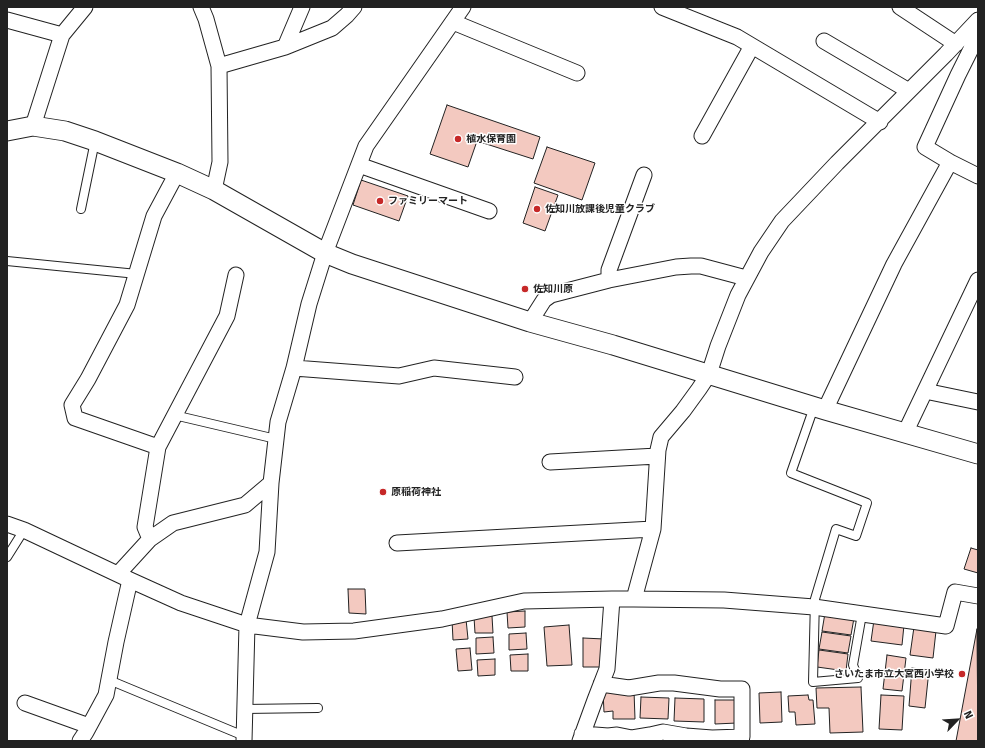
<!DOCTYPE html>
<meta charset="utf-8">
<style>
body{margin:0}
#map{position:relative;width:985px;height:748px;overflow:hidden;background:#fff;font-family:"Fira Sans",sans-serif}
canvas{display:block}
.frame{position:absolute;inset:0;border:8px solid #222;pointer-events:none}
.north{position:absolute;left:937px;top:700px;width:40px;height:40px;-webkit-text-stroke:3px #fff;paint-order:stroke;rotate:65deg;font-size:11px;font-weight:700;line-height:16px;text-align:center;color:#222}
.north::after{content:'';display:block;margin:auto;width:14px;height:18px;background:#222;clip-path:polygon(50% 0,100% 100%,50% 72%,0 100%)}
</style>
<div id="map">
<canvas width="985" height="748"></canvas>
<div class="frame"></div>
<div class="north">N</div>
</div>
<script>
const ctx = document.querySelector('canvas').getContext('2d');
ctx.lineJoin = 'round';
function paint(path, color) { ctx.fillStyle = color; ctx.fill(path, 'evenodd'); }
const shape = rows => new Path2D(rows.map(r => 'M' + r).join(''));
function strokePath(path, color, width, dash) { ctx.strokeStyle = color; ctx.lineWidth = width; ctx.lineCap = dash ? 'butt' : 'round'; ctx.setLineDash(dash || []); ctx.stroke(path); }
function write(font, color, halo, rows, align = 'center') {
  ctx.font = font + ' "Fira Sans","Noto Sans JP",sans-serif'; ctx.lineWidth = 3; ctx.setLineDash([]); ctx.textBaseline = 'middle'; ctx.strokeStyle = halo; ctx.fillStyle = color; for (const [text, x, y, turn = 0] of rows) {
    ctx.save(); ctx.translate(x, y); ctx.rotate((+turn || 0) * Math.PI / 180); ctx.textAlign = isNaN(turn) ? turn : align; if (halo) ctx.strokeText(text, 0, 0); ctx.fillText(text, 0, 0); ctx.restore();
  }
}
const building = shape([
 [447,105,540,137,533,159,477,141,468,167,430,154,447,105],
 [547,147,595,163,582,200,534,183,547,147],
 [361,180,408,196,399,221,353,205,361,180],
 [535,187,558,195,545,231,523,223,535,187],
 [971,548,978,550,978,573,964,569,971,548],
 [348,589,365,589,366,614,349,613,348,589],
 [525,611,525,627,508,628,507,612,525,611],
 [825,613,854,618,851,635,822,631,825,613],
 [492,616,493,633,475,633,474,617,492,616],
 [466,619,468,639,453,640,452,620,466,619],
 [874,620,904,625,902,645,871,641,874,620],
 [569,625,572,665,547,666,544,627,569,625],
 [914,627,936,631,933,658,910,655,914,627],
 [977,629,978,741,956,741,977,629],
 [822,632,851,636,848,653,819,649,822,632],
 [526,633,527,649,509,650,509,634,526,633],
 [493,637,494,653,476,654,476,638,493,637],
 [583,638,604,639,604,667,583,667,583,638],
 [470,648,472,670,458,671,456,649,470,648],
 [819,650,848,654,846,671,817,667,819,650],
 [528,654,528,671,511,671,510,655,528,654],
 [887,655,906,658,902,691,883,689,887,655],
 [495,659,495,675,478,676,477,660,495,659],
 [912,668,929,670,925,708,909,706,912,668],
 [861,687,863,732,830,733,829,708,817,708,816,688,861,687],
 [634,691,635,719,613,719,613,711,604,712,603,692,634,691],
 [781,692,782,722,760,723,759,693,781,692],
 [808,695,809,700,813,700,815,724,796,725,795,712,789,712,788,696,808,695],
 [881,695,904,696,902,730,879,729,881,695],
 [641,697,669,698,668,719,640,718,641,697],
 [675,698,704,699,704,722,674,721,675,698],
 [715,700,737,700,737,723,715,724,715,700]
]);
paint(building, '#f3c9c0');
strokePath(building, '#222', 1);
const service = shape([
 [81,209,95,141],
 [7,261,137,274],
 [814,407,791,473,867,503,856,536,836,529,815,599,813,682,858,678,853,665,862,614],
 [174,415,276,439],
 [7,557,24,530],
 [109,680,244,736],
 [244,709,318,708]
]);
const minor = shape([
 [201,7,206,19,219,66,220,162,214,190],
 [662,7,737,37,880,122],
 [900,7,956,44],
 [7,20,62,35],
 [453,22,577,73],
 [978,35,958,75,925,147,950,162,978,176],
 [824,41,909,91],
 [285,47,332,28,347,15,354,7],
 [219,66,285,47,302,7],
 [33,126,62,35,85,7],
 [702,136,752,46],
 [359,165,489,211],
 [609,280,609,270,644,175],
 [530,322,544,300,551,295,609,280,676,267,691,266,701,266,746,278],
 [294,368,399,376,434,368,515,377],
 [925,391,978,402],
 [825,410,894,264,950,162],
 [905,433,978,280],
 [158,447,75,418,72,405,88,379,127,305,154,216,177,173],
 [550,462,657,456],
 [7,524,24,530,130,580,181,603,247,625,303,632,354,631,442,619,524,601,612,599,634,599,653,529,658,450,661,437,683,411,699,389,709,374,718,346,738,295,761,252,782,221,837,163,946,54,978,20],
 [150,539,145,527,158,447,188,390,227,316,236,275],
 [397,543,653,529],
 [118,574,150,539,173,523,245,505,271,483],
 [634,599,724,600,814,607,946,626,955,592,978,596],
 [25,703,89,726],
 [582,734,608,736,617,735,632,738,650,735,663,732,686,736,712,738,742,737,742,689,720,689,674,683,659,683,629,688,601,684],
 [80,741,86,732,106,695,116,642,130,580],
 [244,741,247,625,267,552,271,483,278,422,294,368,309,304,325,253,366,146,463,7],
 [580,741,595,700,607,669,612,599]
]);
const tertiary = shape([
 [7,131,33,126,65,131,95,141,177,173,214,190,325,253,352,264,530,322,613,345,825,410,978,454]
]);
strokePath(service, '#222', 10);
strokePath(minor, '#222', 17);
strokePath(tertiary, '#222', 21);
strokePath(service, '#fff', 8);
strokePath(minor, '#fff', 15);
strokePath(tertiary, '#fff', 19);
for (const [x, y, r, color] of [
 [458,139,4,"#c62828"],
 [380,201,4,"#c62828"],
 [537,209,4,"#c62828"],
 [525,289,4,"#c62828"],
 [383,492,4,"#c62828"],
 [962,674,4,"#c62828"]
]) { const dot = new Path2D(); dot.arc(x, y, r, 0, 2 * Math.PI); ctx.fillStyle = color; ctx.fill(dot); strokePath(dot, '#fff', 1.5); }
write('bold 10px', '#222', '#fff', [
 ["植水保育園",466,139],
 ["ファミリーマート",388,201],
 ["佐知川放課後児童クラブ",545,209],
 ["佐知川原",533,289],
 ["原稲荷神社",391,492],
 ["さいたま市立大宮西小学校",954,674,"right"]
], 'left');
</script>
